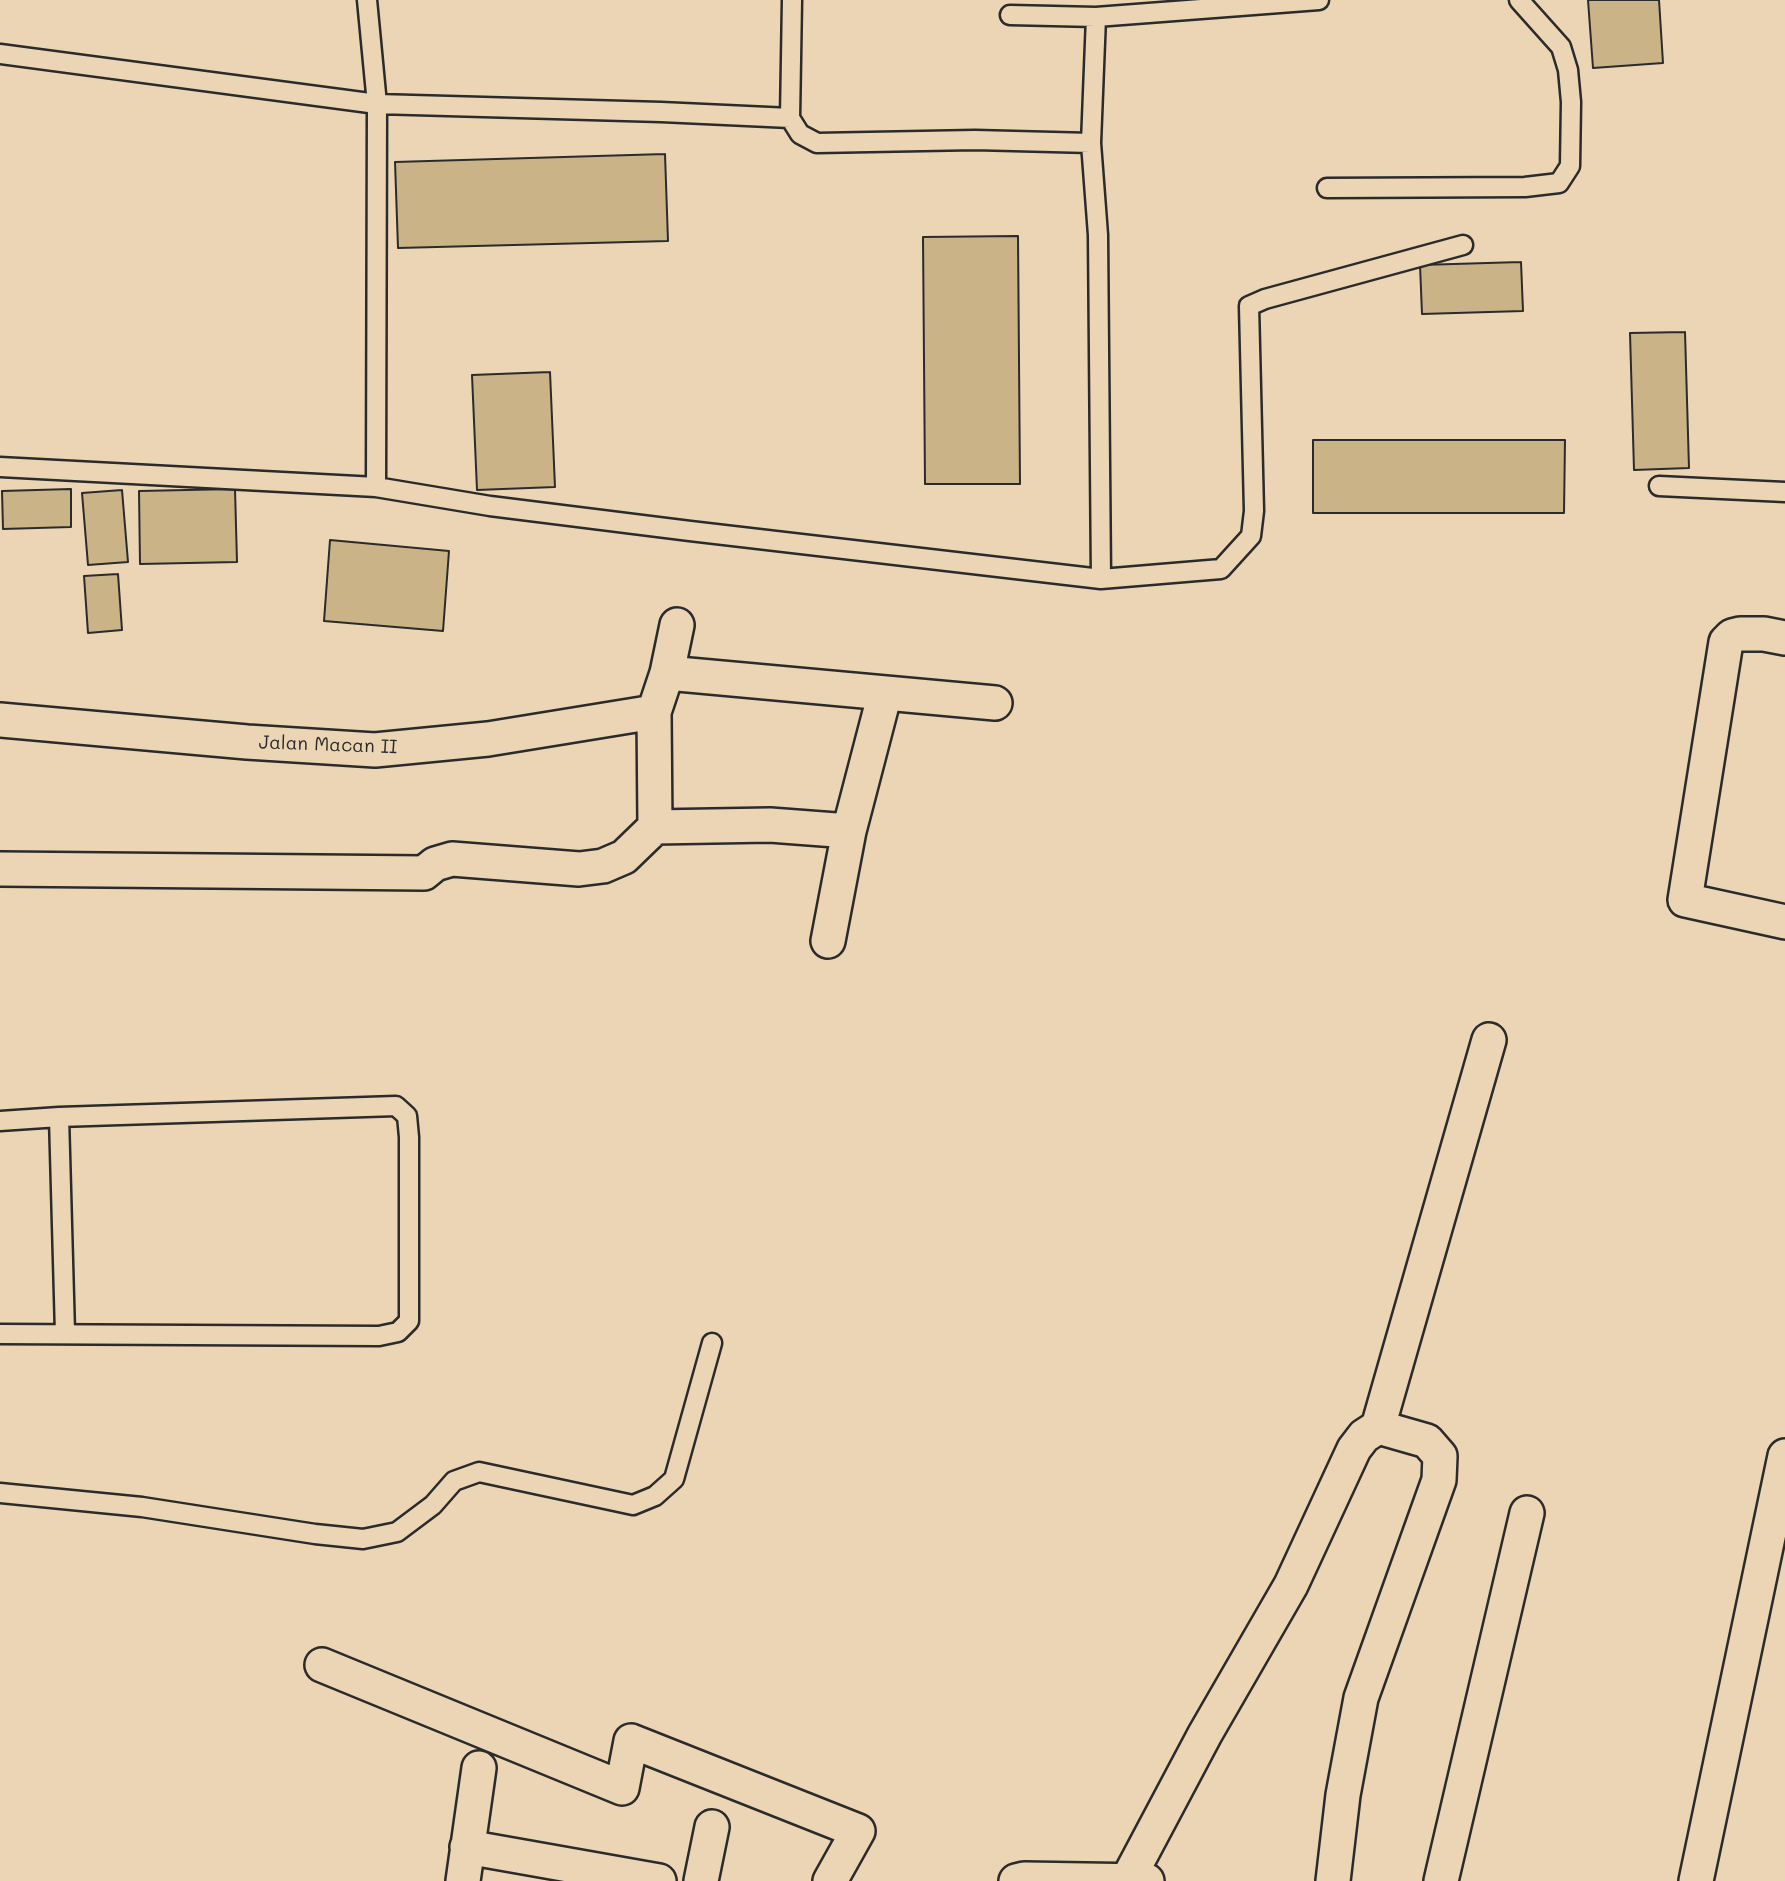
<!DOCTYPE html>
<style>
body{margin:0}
canvas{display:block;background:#ebd5b4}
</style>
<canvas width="1785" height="1881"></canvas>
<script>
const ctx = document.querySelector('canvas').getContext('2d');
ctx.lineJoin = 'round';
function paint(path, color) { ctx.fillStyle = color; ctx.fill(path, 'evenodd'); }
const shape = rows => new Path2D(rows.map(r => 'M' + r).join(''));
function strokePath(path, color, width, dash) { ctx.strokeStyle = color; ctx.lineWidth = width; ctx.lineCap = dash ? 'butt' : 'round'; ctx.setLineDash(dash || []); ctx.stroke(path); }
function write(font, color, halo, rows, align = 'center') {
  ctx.font = font + ' Mali,sans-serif'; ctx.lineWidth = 7; ctx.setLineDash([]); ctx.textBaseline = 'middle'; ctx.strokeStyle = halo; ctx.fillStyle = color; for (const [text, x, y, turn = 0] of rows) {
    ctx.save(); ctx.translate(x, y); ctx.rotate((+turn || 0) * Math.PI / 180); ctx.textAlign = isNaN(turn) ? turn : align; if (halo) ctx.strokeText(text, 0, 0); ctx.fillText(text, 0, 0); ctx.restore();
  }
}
const building = shape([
 [1588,0,1659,0,1663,63,1593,68,1588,0],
 [665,154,668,241,398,248,395,162,665,154],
 [1018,236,1020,484,925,484,923,237,1018,236],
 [1521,262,1523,311,1422,314,1420,265,1521,262],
 [1685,332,1689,468,1634,470,1630,333,1685,332],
 [550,372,555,487,477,490,472,375,550,372],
 [1313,440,1565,440,1564,513,1313,513,1313,440],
 [71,489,71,527,3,529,2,491,71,489],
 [235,489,237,562,140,564,139,491,235,489],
 [122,490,128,562,88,565,82,493,122,490],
 [330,540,449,551,443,631,324,621,330,540],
 [118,574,122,630,88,633,84,576,118,574]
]);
paint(building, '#c9b387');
strokePath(building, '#2b2b2b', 2);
const lane = shape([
 [1010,15,1096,17,1319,0],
 [1096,17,1091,143,1098,235,1101,579],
 [0,54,377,104,661,112,790,118,800,134,817,143,975,140,1091,143],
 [790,118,792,0],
 [1327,188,1525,187,1559,183,1570,166,1571,102,1568,70,1561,47,1519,0],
 [0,467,376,487,377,104,367,0],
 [1659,486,1785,492],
 [376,487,490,506,690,531,1101,579,1221,569,1251,536,1254,511,1249,306,1265,299,1463,245],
 [0,1121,59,1117,65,1333],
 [0,1334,379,1336,398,1332,409,1321,409,1137,407,1116,396,1106,59,1117],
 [0,1493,142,1507,315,1534,363,1539,397,1532,433,1505,454,1481,479,1472,633,1505,655,1496,674,1479,712,1343]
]);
const street = shape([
 [677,625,667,673,654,712,655,827,770,825,849,831],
 [1785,638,1764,634,1740,634,1732,636,1726,642,1685,900,1785,922],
 [667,673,995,703],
 [0,720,247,742,375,750,488,739,654,712],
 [0,869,424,873,435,864,452,859,579,869,603,866,624,857,655,827],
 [828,941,849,831,885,693],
 [322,1665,622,1788,631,1741,858,1831,830,1881],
 [467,1847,659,1881],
 [463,1881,479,1768],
 [701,1881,712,1827],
 [1016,1881,1024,1879,1147,1881],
 [1127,1881,1205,1734,1291,1585,1354,1449,1364,1436,1378,1427,1489,1040],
 [1333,1881,1343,1795,1361,1698,1439,1480,1440,1456,1427,1441,1378,1427],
 [1441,1881,1527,1513],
 [1696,1881,1785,1456]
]);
strokePath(lane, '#2b2b2b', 23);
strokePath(street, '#2b2b2b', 38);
strokePath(lane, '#ebd5b4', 18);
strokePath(street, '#ebd5b4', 33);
write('19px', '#2b2b2b', '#ebd5b4', [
 ["Jalan Macan II",328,745,2]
]);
</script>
